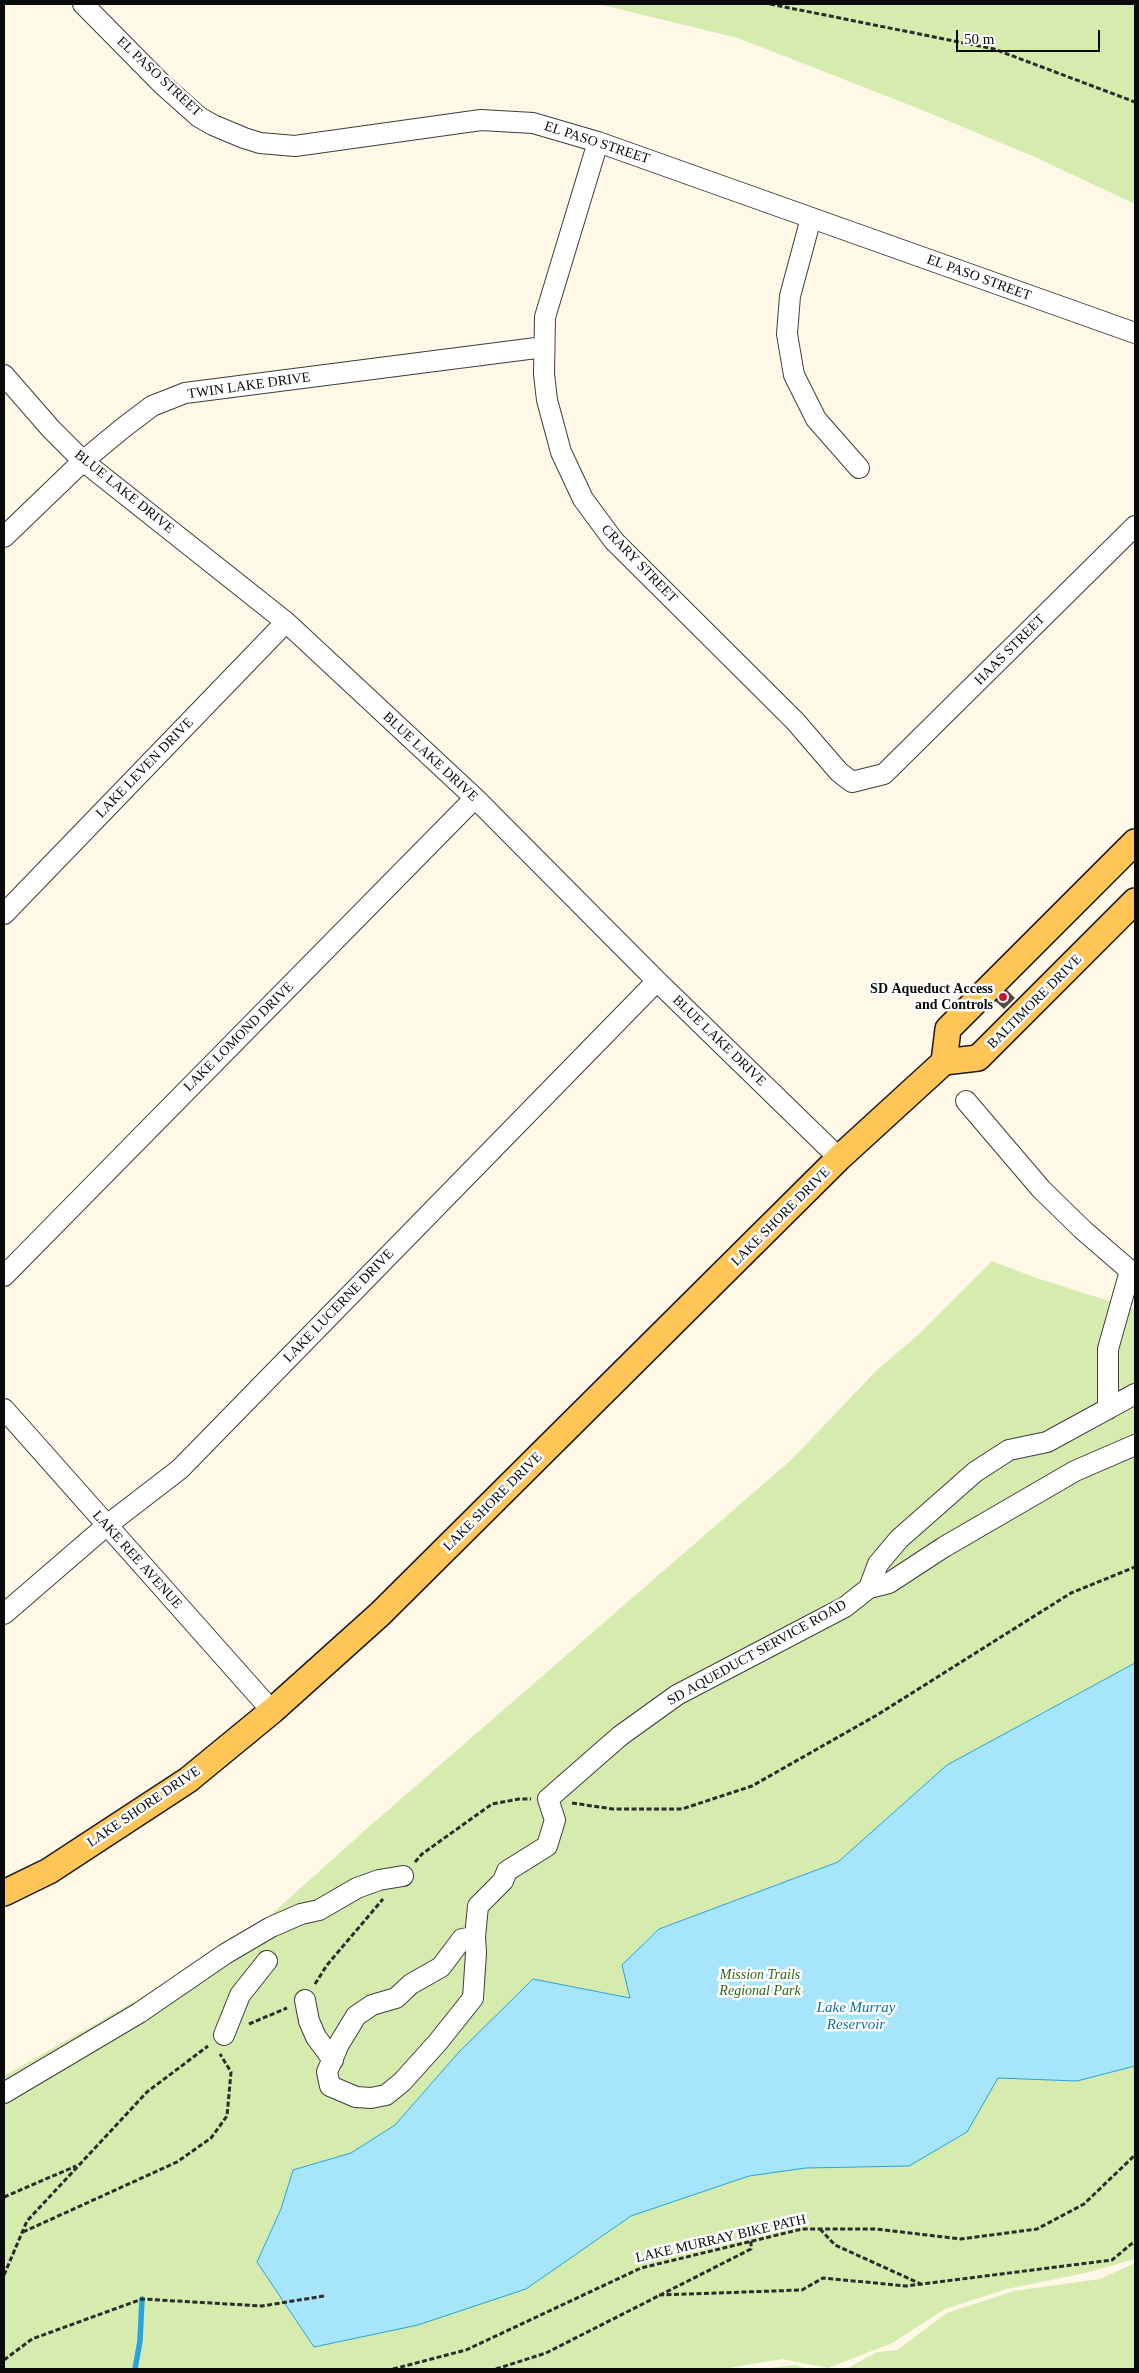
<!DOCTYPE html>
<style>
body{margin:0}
#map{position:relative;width:1139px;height:2373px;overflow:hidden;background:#fff8e7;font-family:Georgia,serif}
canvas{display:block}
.frame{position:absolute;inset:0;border:5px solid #0a0a0a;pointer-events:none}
.scale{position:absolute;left:956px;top:30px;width:144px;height:22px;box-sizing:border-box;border:2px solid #0a0a0a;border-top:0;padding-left:6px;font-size:15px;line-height:18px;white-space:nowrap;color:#0a0a0a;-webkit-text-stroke:4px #fff;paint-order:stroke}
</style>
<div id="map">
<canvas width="1139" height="2373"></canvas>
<div class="frame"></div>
<div class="scale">50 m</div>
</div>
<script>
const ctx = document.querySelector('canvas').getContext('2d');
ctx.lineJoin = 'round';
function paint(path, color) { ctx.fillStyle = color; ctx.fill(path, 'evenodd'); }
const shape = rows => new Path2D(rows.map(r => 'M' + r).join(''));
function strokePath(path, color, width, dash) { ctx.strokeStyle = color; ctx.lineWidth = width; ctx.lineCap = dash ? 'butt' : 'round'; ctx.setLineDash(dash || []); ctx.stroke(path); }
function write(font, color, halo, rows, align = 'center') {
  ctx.font = font + ' Georgia,serif'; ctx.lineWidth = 5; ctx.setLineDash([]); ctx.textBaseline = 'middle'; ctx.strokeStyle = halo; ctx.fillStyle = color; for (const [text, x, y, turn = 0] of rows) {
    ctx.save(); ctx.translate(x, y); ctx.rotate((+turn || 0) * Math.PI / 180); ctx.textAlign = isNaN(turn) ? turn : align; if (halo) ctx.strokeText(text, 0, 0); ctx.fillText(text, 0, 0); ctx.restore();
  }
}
paint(shape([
 [598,4,1135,4,1135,204,1037,158,917,108,738,38],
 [992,1261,1036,1278,1135,1309,1135,2259,1085,2273,1007,2289,945,2309,892,2343,828,2368,782,2359,723,2369,4,2369,4,2076,245,1938,364,1831,791,1460,879,1368,918,1335],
 [1135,2263,1135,2369,846,2369,877,2352,897,2350,947,2313,1014,2291,1100,2279],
 [796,2365,807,2369,760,2369]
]), '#d5ecae');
const water = shape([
 [1135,1663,1135,2066,1077,2081,998,2078,967,2132,909,2166,806,2168,749,2176,631,2216,526,2289,418,2325,314,2347,257,2262,281,2209,293,2170,351,2153,395,2125,459,2052,533,1979,630,1998,622,1965,659,1929,838,1862,947,1765,1135,1663]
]);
paint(water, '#a6e5fc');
strokePath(water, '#27a4d9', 1);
strokePath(shape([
 [135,2369,140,2341,142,2299]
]), '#27a4d9', 5.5);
paint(shape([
 [1001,984,1015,998,1004,1009,990,996]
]), '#534946');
const minor = shape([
 [83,4,163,85,199,117,213,125,244,138,260,143,295,146,481,120,533,123,598,142,1135,333],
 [598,142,545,317,544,374,547,400,561,452,583,499,614,541,795,721,839,772,852,782,884,774,1135,526],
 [811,218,790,296,787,334,794,375,816,419,859,468],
 [4,375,51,429,83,461,286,622,475,798,657,981,839,1158],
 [4,537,83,461,123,428,152,406,185,393,544,347],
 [4,914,286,622],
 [966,1101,1041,1189,1083,1230,1135,1275],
 [4,1276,475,798],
 [4,1409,272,1711],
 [1108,1409,1108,1349,1130,1271],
 [869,1588,878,1564,899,1539,975,1472,1009,1450,1047,1442,1135,1394],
 [4,1614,106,1526,180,1469,657,981],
 [475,1937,462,1939,441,1967,411,1984,396,1998,372,2005,356,2016,339,2044,327,2072,330,2086,356,2097,371,2098,386,2095,402,2082,438,2042,473,1998,476,1953,475,1937,478,1906,503,1881,507,1871,547,1846,555,1820,548,1799,620,1736,677,1695,845,1607,869,1588,889,1583,944,1547,1075,1471,1135,1445],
 [305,2000,309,2021,316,2037,333,2060],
 [224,2035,240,1995,267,1961],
 [4,2093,139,2013,225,1954,271,1927,301,1914,319,1910,357,1888,379,1880,403,1876]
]);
const major = shape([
 [944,1062,948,1029,1135,842],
 [944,1062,978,1058,1135,901],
 [4,1893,49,1871,188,1780,272,1711,380,1614,839,1158,944,1062]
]);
strokePath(minor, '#3d3d3d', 22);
strokePath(major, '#1b1b1b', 28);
strokePath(shape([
 [770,4,994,49,1135,102],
 [572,1803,613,1809,682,1809,752,1786,877,1715,1071,1593,1135,1567],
 [415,1862,422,1854,492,1804,519,1799,531,1799],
 [315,1984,327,1965,383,1899],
 [249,2024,287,2008],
 [4,2197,76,2166],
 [820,2229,835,2245,921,2284],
 [23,2232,177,2162,211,2138,227,2116,231,2072,220,2054],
 [4,2275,27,2221,147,2092,208,2046],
 [659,2295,802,2290,823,2278,906,2286,1112,2260,1135,2241],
 [4,2360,32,2339,142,2299,262,2306,324,2296],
 [393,2369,466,2350,641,2268,802,2229,876,2229,961,2239,1037,2229,1084,2204,1135,2155],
 [496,2369,546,2353,751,2249,751,2241]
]), '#2c2c2c', 3, [5, 2.5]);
strokePath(minor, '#fff', 20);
strokePath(major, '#ffc557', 25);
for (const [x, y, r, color] of [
 [1003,997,5,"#c51732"]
]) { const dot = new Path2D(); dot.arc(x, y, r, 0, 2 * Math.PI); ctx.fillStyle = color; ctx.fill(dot); strokePath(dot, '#fff', 2); }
write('14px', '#0a0a0a', '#fff', [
 ["EL PASO STREET",159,77,43],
 ["EL PASO STREET",597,143,18],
 ["EL PASO STREET",979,278,20],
 ["TWIN LAKE DRIVE",249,386,-8],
 ["BLUE LAKE DRIVE",124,492,39],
 ["CRARY STREET",639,564,46],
 ["HAAS STREET",1010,650,-45],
 ["BLUE LAKE DRIVE",430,757,43],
 ["LAKE LEVEN DRIVE",145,768,-46],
 ["BALTIMORE DRIVE",1035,1002,-45],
 ["LAKE LOMOND DRIVE",239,1037,-45],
 ["BLUE LAKE DRIVE",719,1041,44],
 ["LAKE SHORE DRIVE",781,1217,-45],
 ["LAKE LUCERNE DRIVE",339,1306,-46],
 ["LAKE SHORE DRIVE",493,1502,-45],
 ["LAKE REE AVENUE",137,1560,48],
 ["SD AQUEDUCT SERVICE ROAD",757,1653,-29],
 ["LAKE SHORE DRIVE",144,1807,-34],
 ["LAKE MURRAY BIKE PATH",721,2239,-13]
]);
write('bold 14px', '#0a0a0a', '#fff', [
 ["SD Aqueduct Access",993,989],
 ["and Controls",993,1005]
], 'right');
write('italic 14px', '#2f6616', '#fff', [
 ["Mission Trails",760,1975],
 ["Regional Park",760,1991]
]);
write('italic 15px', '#0a71a5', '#fff', [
 ["Lake Murray",856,2008],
 ["Reservoir",856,2025]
]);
</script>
